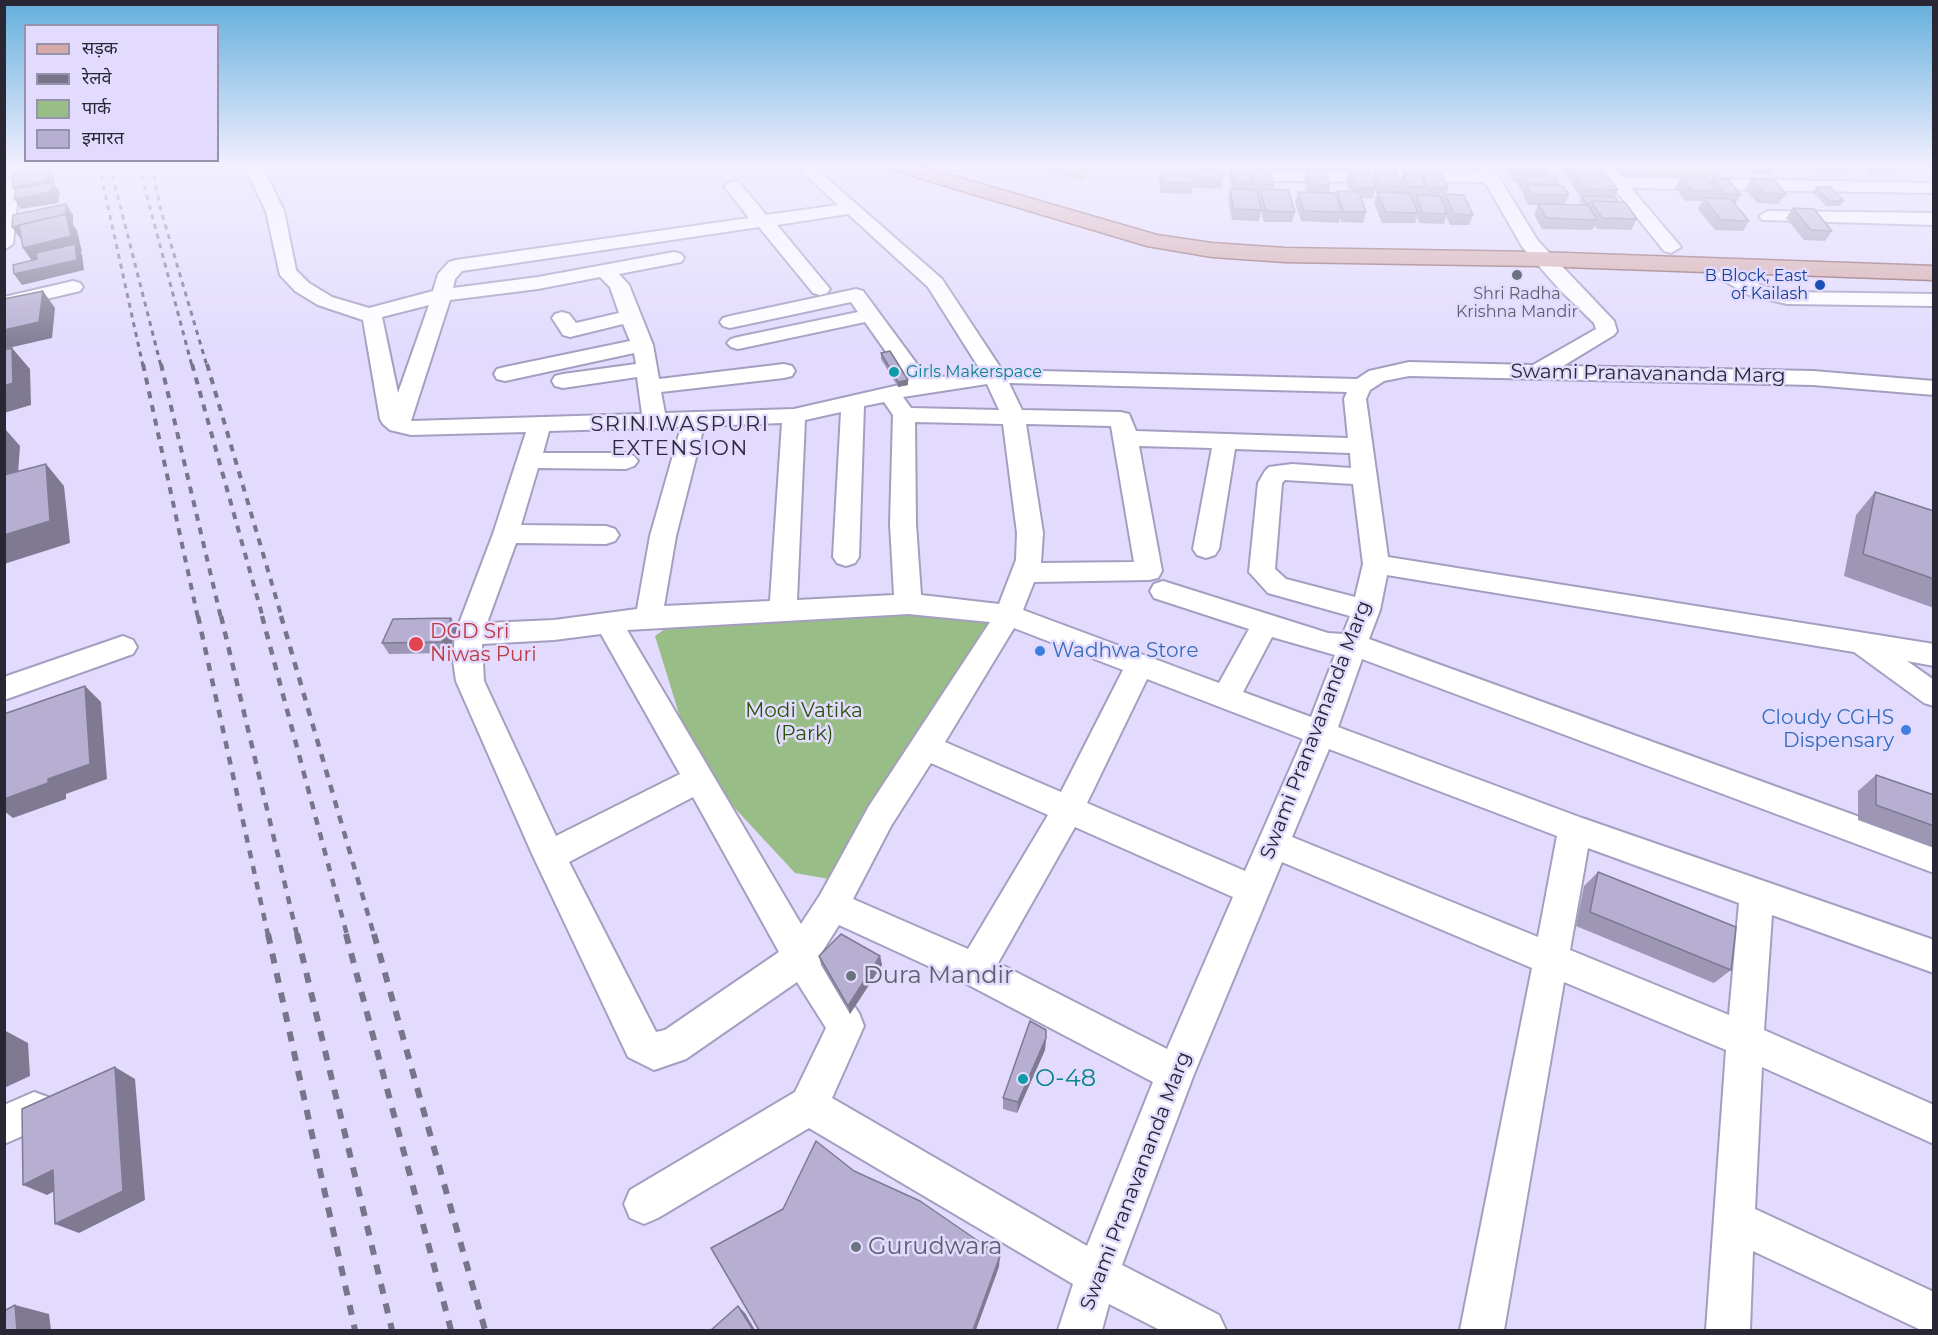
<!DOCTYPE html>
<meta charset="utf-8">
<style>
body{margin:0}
#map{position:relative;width:1938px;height:1335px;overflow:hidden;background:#e2dbfe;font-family:Montserrat,"Noto Sans Devanagari",sans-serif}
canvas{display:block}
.frame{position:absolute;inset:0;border:6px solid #2a2734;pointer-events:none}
.legend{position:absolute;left:24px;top:24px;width:195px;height:138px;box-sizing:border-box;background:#e2dbfe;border:2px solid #9893ad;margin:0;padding:8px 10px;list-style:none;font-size:18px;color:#2a2734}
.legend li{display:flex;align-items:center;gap:12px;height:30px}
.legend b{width:30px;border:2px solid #9893ad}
</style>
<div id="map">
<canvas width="1938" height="1335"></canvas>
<div class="frame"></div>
<ul class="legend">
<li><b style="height:8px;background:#d5aaa9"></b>सड़क</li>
<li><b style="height:8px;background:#78748a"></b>रेलवे</li>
<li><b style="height:16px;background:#98bd86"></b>पार्क</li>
<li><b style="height:16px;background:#b6afd1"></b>इमारत</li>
</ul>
</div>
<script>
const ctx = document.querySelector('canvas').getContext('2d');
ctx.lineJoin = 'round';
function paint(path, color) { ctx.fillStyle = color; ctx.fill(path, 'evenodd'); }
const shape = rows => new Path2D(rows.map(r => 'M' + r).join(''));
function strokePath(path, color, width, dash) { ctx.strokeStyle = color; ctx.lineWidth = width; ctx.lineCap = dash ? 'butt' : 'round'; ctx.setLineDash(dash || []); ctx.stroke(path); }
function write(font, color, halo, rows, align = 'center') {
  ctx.font = font + ' Montserrat,sans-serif'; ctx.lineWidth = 5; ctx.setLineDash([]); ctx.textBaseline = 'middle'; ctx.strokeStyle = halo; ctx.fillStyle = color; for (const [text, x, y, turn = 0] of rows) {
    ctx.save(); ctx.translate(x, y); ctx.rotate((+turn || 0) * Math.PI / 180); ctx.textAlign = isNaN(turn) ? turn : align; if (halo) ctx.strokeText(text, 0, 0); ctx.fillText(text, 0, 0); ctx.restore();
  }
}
paint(shape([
 [1022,166,1092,166,1084,181],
 [1242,166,1326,166,1328,172,1244,173],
 [1611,166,1711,166,1728,183,1622,180],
 [946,608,1001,624,829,879,795,873,718,790,688,743,655,636,683,616]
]), '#98bd86');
const minor = shape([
 [244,166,262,166,284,211,296,270,309,283,332,297,369,308,433,291,438,274,449,262,456,260,749,218,724,186,733,181,739,182,766,215,838,205,801,170,804,166,813,166,942,279,1002,370,1357,379,1369,371,1409,362,1533,365,1596,329,1594,323,1560,290,1523,248,1485,182,1255,181,1236,178,1229,171,1190,171,1194,181,1185,186,1179,185,1170,166,1243,166,1255,171,1479,172,1476,166,1492,166,1538,241,1614,321,1617,331,1614,335,1563,366,1813,371,1934,381,1934,395,1813,385,1409,376,1384,381,1370,390,1366,399,1388,557,1934,644,1934,666,1907,661,1934,680,1934,706,1924,703,1854,652,1387,575,1380,610,1369,639,1934,844,1934,873,1362,659,1338,727,1582,818,1934,940,1934,973,1772,915,1764,1030,1934,1105,1934,1144,1762,1067,1755,1209,1934,1292,1934,1330,1919,1329,1753,1251,1750,1330,1706,1330,1726,1050,1564,982,1504,1330,1460,1330,1532,968,1282,862,1194,1074,1122,1265,1219,1315,1226,1330,1160,1330,1109,1304,1102,1330,1058,1330,1073,1284,809,1128,658,1218,644,1224,630,1218,624,1204,630,1190,795,1092,826,1028,797,982,686,1059,654,1070,628,1057,533,856,456,681,453,660,455,634,493,534,526,432,411,435,390,430,383,424,380,419,363,320,318,305,295,291,280,275,266,211,244,166],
 [848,214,928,287,981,371,928,379,863,291,856,289,730,316,723,318,720,322,723,326,730,328,851,302,858,312,738,337,731,339,727,343,731,347,738,349,865,322,908,383,794,409,665,413,661,392,784,378,792,376,795,371,792,366,784,364,659,379,653,345,629,285,619,274,681,262,684,258,681,254,674,252,538,277,453,288,455,279,462,271,759,227,813,293,820,295,827,293,830,289,777,225,848,214],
 [600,277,610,287,619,313,576,323,569,314,562,312,555,314,552,318,563,335,570,337,623,324,630,341,505,367,497,369,494,374,497,379,505,381,634,353,636,364,563,374,555,376,552,381,555,386,563,388,637,377,642,414,411,421,450,300,538,289,600,277],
 [429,305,398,393,382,317,429,305],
 [1009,383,1347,392,1344,399,1348,438,1136,431,1129,414,1121,412,1022,410,1009,383],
 [987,384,999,410,911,408,903,397,987,384],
 [884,402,893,415,890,524,894,595,797,600,805,420,841,412,833,557,837,563,846,566,855,563,859,557,864,406,884,402],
 [915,422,1003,424,1017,533,1016,560,999,604,921,595,916,524,915,422],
 [782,423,770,601,664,606,676,536,704,426,782,423],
 [1026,424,1111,426,1134,562,1041,563,1043,533,1026,424],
 [681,427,650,536,637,609,554,620,487,623,516,543,606,544,615,541,619,535,615,529,606,526,521,525,538,468,626,469,634,466,638,461,634,456,626,453,543,453,549,431,681,427],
 [1139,446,1212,448,1193,549,1197,555,1206,558,1215,555,1219,549,1235,449,1350,453,1351,468,1292,464,1269,467,1265,471,1258,483,1249,572,1268,593,1350,616,1343,634,1328,633,1163,581,1154,584,1150,591,1154,598,1249,629,1219,683,1023,610,1034,582,1149,580,1158,578,1162,571,1139,446],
 [1285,480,1353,484,1363,564,1355,597,1286,579,1275,569,1282,483,1285,480],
 [908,614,990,622,869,806,820,895,801,924,627,630,908,614],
 [1014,628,1123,670,1061,792,945,742,1014,628],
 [601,634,680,774,556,836,484,681,482,644,554,640,601,634],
 [1272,637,1335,655,1311,717,1243,692,1272,637],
 [1147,679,1303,739,1245,871,1087,803,1147,679],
 [1329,749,1557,836,1538,937,1292,837,1329,749],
 [931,763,1048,815,968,949,853,899,891,826,931,763],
 [693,797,779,952,665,1030,656,1032,569,862,693,797],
 [1075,827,1233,897,1167,1049,998,963,1075,827],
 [1588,848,1739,903,1729,1015,1570,950,1588,848],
 [839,925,963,982,1153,1082,1087,1246,832,1098,864,1026,859,1013,820,955,839,925],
 [1596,166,1613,166,1622,177,1934,183,1934,193,1631,188,1681,247,1671,253,1664,251,1596,166],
 [10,178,19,183,13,244,4,250,4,179,10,178],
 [1768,211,1934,213,1934,225,1762,220,1759,216,1768,211],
 [1712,260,1763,286,1787,292,1934,294,1934,306,1787,304,1749,295,1705,270,1702,266,1712,260],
 [73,281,80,283,83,287,80,291,4,309,4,297,73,281],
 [123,636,133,640,137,647,133,654,4,700,4,677,123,636],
 [34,1092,48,1097,53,1111,48,1125,4,1144,4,1105,34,1092]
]);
const major = shape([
 [889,166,919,166,1157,235,1212,243,1285,248,1536,252,1934,266,1934,280,1536,266,1285,262,1212,257,1147,246,892,170,889,166]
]);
strokePath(minor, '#a59ec0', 4);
strokePath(major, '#87585a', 3);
strokePath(shape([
 [1033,166,1075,176,1081,166]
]), '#a19cb7', 2, [2, 2]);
paint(minor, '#fff');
paint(major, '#d5aaa9');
strokePath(shape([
 [99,166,143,366],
 [110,166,161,366],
 [139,166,192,366],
 [152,166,160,207,207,366]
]), '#78748a', 3, [5, 5]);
strokePath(shape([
 [143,364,198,618],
 [161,364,221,618],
 [192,364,263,618],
 [207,364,282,618]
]), '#78748a', 4, [7, 7]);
strokePath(shape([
 [198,616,268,935],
 [221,616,297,935],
 [262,616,347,935],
 [281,616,374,935]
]), '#78748a', 4.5, [8, 8]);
strokePath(shape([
 [268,934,355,1330],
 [297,934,392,1330],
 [346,934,451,1330],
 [374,934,485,1330]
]), '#78748a', 6, [10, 10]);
paint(shape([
 [1189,166,1210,166,1211,169,1223,179,1221,189,1193,188,1192,186,1191,194,1160,193,1159,181,1160,171,1189,172],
 [1500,166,1545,166,1550,172,1549,175,1559,184,1559,186,1569,195,1565,204,1582,205,1579,201,1581,198,1558,166,1593,166,1592,168,1593,169,1618,190,1614,197,1637,219,1631,230,1597,229,1595,225,1592,230,1542,229,1534,214,1538,205,1528,205,1523,195,1524,194,1517,184,1518,182,1514,182,1508,173,1509,170,1502,170],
 [1745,166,1794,166,1793,168,1776,167,1772,174,1753,174],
 [1807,166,1858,166,1854,172,1836,172,1835,173,1815,173],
 [1861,166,1899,166,1893,175,1870,175],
 [1231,168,1250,172,1250,169,1274,185,1273,190,1295,212,1292,222,1264,222,1261,212,1259,221,1232,220,1228,200,1230,189,1232,189,1229,178],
 [1306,170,1330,185,1329,192,1336,196,1337,191,1350,192,1346,181,1348,170,1373,180,1375,171,1400,181,1403,173,1421,176,1422,172,1448,188,1445,194,1473,215,1469,225,1450,225,1446,216,1444,224,1419,223,1417,217,1415,223,1382,223,1374,203,1377,194,1375,189,1373,199,1361,198,1366,212,1363,223,1341,222,1340,218,1339,223,1301,221,1295,202,1298,192,1307,192,1304,180],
 [1681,177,1709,183,1711,179,1741,195,1735,204,1749,221,1743,231,1715,230,1698,209,1702,201,1685,201,1675,188],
 [1751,179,1786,194,1779,204,1757,203,1745,189],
 [1816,187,1844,201,1840,206,1826,206,1812,192],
 [1793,208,1832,231,1825,241,1804,240,1786,218],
 [881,353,908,385,898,387,881,359],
 [1875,492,1934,511,1934,608,1844,576,1856,515],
 [451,618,457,629,448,653,389,654,382,643],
 [1876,775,1934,795,1934,848,1858,820,1858,791],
 [1598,872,1731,970,1714,983,1576,926,1584,886],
 [819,956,880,956,882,965,850,1014,821,965],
 [1046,1038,1045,1050,1017,1113,1003,1109,1003,1098]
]), '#9d96b4');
paint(shape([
 [48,167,55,178,54,184,60,192,58,203,21,209,14,199,19,197,12,187],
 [66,204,73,215,73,225,77,230,82,252,80,252,82,254,84,270,22,285,14,274,34,264,23,248,69,227,20,238,12,227],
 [43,291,55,308,52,338,4,349,4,330],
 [12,348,30,369,31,405,4,413,4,386],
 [908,380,908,385,898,387,898,382],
 [6,430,20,446,17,488,4,491,4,443],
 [46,464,64,486,70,543,4,564,4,535],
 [451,618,457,629,448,653,442,642],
 [85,686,101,702,107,779,66,794,66,799,13,818,4,811,4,799,48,779],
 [880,956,882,965,850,1014,848,1006],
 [4,1030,28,1043,30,1076,4,1088],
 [1046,1038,1045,1050,1017,1113,1018,1102],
 [115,1067,135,1079,145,1200,79,1233,55,1224],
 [53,1170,76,1180,47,1195,23,1185],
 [1000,1256,999,1267,976,1330,973,1330],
 [15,1305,49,1314,51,1330,17,1330],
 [738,1306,745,1313,755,1330,753,1330]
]), '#7f7a92');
const building = shape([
 [1190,166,1210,166,1211,169,1193,169,1192,172,1191,172,1190,166],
 [1514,166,1545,166,1550,172,1518,171,1514,166],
 [1570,166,1590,166,1593,169,1602,170,1618,190,1586,189,1570,166],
 [48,167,46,181,12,187,14,173,48,167],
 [1231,168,1249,168,1252,183,1234,182,1231,168],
 [1193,169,1221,169,1223,179,1194,178,1193,169],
 [1250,169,1270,169,1274,185,1254,184,1250,169],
 [1306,170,1325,170,1330,185,1311,185,1306,170],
 [1348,170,1369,171,1376,188,1355,188,1348,170],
 [1160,171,1191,172,1193,183,1162,183,1160,171],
 [1375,171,1396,171,1402,186,1381,185,1375,171],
 [1422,172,1440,173,1448,188,1428,187,1422,172],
 [1403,173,1420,173,1426,187,1409,187,1403,173],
 [1522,174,1554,175,1559,184,1527,183,1522,174],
 [1681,177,1706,178,1716,191,1691,190,1681,177],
 [1711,179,1728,179,1741,195,1724,194,1711,179],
 [1751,179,1774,180,1786,194,1763,193,1751,179],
 [53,182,51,192,14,199,16,189,53,182],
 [1527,185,1563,186,1569,195,1532,194,1527,185],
 [1816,187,1830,187,1844,201,1829,201,1816,187],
 [1230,189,1257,190,1261,210,1234,209,1230,189],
 [1260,189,1288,190,1295,212,1266,211,1260,189],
 [1337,191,1359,192,1366,212,1344,212,1337,191],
 [1298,192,1335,193,1342,212,1304,211,1298,192],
 [1377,192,1409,193,1418,213,1386,212,1377,192],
 [1445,194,1464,195,1473,215,1454,214,1445,194],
 [1416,195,1440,196,1447,214,1423,213,1416,195],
 [1581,196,1615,197,1618,202,1591,201,1590,203,1586,203,1581,196],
 [1704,198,1731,199,1749,221,1721,220,1704,198],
 [1591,201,1625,202,1637,219,1602,218,1591,201],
 [66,204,66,214,12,227,13,215,66,204],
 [1538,204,1588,205,1597,220,1547,218,1538,204],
 [1793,208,1814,209,1832,231,1811,230,1793,208],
 [66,214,71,236,23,248,19,225,66,214],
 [75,244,77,260,14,274,13,265,37,259,36,253,75,244],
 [43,291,39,322,4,330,4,299,43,291],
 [12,348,13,383,4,386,4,350,12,348],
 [890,351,908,380,898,382,881,353,890,351],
 [46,464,50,521,4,535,4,475,46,464],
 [1875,492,1934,511,1934,579,1863,554,1875,492],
 [451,618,442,642,382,643,393,619,451,618],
 [85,686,90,764,48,779,48,783,4,799,4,714,85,686],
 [1876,775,1934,795,1934,826,1876,805,1876,775],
 [1598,872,1736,927,1731,970,1590,912,1598,872],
 [841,934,880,956,848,1006,819,956,841,934],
 [1030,1021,1046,1030,1046,1038,1018,1102,1003,1098,1030,1021],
 [115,1067,123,1191,55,1224,53,1170,23,1185,22,1109,115,1067],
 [816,1141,854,1171,920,1201,1000,1256,973,1330,759,1330,711,1248,783,1209,816,1141],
 [15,1305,17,1330,4,1330,4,1311,15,1305],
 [738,1306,753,1330,711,1330,738,1306]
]);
paint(building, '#b6afd1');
strokePath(building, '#7f7a92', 1.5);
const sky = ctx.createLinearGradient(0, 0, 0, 352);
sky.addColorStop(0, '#63afdc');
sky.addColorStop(0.47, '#f2efff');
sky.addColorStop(1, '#f2efff00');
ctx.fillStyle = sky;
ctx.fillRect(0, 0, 1938, 352);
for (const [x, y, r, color] of [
 [1517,275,6,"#6b7280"],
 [1820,285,6,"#1a4fb4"],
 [894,372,6,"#0f9aa8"],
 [416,644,8,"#e0444e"],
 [1040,651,6,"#3f7fe0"],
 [1906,730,6,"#3f7fe0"],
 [851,976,6,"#6b7280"],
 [1023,1079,6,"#0f9aa8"],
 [856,1247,6,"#6b7280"]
]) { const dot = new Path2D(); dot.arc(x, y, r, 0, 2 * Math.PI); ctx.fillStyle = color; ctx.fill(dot); strokePath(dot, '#e2dbfe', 2); }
write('16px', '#164399', '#e2dbfe', [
 ["B Block, East",1808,276],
 ["of Kailash",1808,294]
], 'right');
write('16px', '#5b616d', '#e2dbfe', [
 ["Shri Radha",1517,294],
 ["Krishna Mandir",1517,312]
]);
write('16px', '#0d838f', '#e2dbfe', [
 ["Girls Makerspace",906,372]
], 'left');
write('20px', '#2a2734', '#e2dbfe', [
 ["Swami Pranavananda Marg",1648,374,1],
 ["Swami Pranavananda Marg",1316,730,-69],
 ["Swami Pranavananda Marg",1136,1181,-69]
]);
write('20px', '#be3a42', '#e2dbfe', [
 ["DGD Sri",430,632],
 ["Niwas Puri",430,655]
], 'left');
write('20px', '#366cbe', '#e2dbfe', [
 ["Wadhwa Store",1052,651],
 ["Cloudy CGHS",1894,718,"right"],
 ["Dispensary",1894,741,"right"]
], 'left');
write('20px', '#2a530a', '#e2dbfe', [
 ["Modi Vatika",804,711],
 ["(Park)",804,734]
]);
ctx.letterSpacing = '1.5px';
write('21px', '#2f2843', '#e2dbfe', [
 ["SRINIWASPURI",680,425],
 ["EXTENSION",680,449]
]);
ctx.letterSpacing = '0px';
write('24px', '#5b616d', '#e2dbfe', [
 ["Dura Mandir",863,976],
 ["Gurudwara",868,1247]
], 'left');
write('24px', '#0d838f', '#e2dbfe', [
 ["O-48",1035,1079]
], 'left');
</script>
